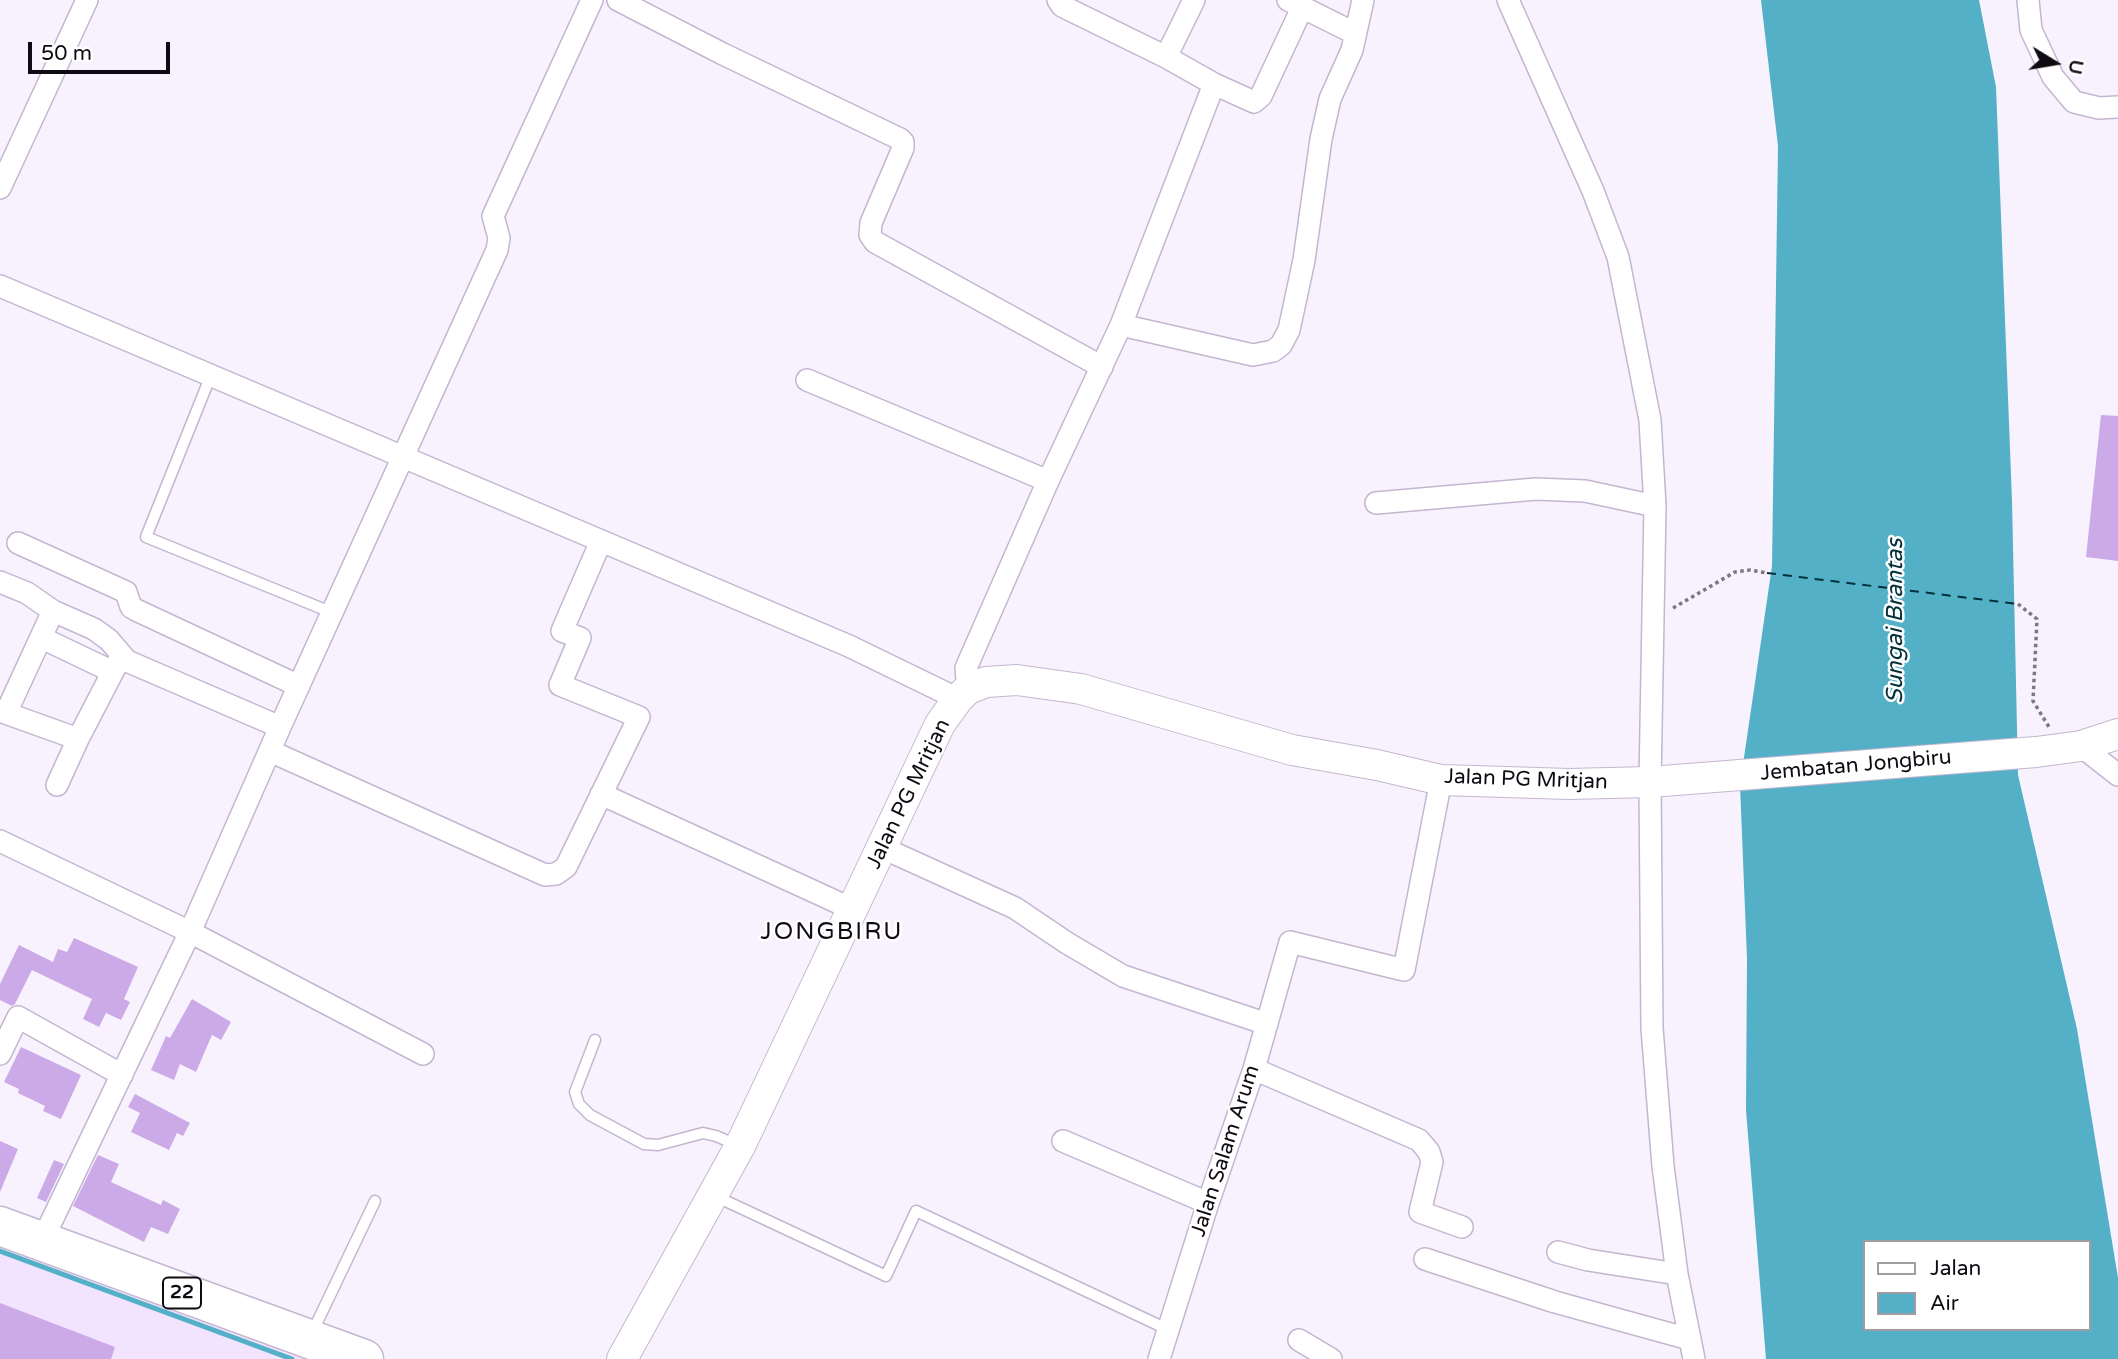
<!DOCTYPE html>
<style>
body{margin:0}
#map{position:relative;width:2118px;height:1359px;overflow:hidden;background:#f7f2fd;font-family:"Varela Round",sans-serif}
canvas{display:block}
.legend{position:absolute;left:1863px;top:1240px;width:228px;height:91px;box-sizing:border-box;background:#fff;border:2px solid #9f9da1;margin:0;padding:9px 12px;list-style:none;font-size:21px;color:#100b13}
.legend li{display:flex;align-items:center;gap:14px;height:35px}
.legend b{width:35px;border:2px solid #9f9da1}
.north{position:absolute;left:2020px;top:28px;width:70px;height:70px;-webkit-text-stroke:5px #fff;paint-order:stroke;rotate:101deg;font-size:19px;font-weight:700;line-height:28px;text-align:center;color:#100b13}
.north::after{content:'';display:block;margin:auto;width:24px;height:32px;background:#100b13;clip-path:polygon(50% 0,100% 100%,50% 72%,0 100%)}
.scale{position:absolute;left:28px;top:42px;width:142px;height:32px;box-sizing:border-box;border:4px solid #100b13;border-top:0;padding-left:9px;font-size:21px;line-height:24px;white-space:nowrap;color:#100b13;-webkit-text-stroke:5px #fff;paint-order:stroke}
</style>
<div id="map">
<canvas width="2118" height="1359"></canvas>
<ul class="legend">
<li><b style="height:9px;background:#fff"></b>Jalan</li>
<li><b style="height:19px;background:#53b0c7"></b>Air</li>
</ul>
<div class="north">U</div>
<div class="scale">50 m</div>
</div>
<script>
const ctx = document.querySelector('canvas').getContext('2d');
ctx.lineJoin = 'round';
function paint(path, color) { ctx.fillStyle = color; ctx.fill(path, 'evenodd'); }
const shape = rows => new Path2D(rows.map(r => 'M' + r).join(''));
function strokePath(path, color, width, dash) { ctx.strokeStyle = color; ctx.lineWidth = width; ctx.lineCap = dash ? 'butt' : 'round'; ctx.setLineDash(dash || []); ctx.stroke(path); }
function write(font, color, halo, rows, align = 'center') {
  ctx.font = font + ' "Varela Round",sans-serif'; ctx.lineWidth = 5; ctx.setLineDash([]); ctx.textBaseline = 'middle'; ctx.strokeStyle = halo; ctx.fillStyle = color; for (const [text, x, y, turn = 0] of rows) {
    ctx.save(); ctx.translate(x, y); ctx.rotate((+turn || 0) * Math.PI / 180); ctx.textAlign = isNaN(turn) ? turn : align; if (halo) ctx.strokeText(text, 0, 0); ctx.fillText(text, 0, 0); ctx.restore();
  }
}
paint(shape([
 [0,1244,316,1359,0,1359]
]), '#f2e3fe');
paint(shape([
 [1761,0,1979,0,1996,87,2012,501,2018,775,2077,1029,2118,1278,2118,1359,1766,1359,1746,1110,1747,959,1740,785,1772,566,1778,146],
 [1864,1242,2088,1242,2088,1329,1864,1329]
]), '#53b0c7');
strokePath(shape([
 [0,1251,292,1359]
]), '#53b0c7', 5);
strokePath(shape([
 [1767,573,2018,604]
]), '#03313b', 2, [9, 7]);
paint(shape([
 [2101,415,2118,416,2118,561,2086,557],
 [74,938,138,967,124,999,130,1002,121,1020,106,1013,99,1027,83,1019,92,999,32,970,15,1004,12,1006,0,1000,0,984,19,945,53,962,58,949,67,952],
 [192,999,231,1022,221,1040,212,1035,196,1072,180,1064,174,1080,151,1070,166,1036,170,1038],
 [21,1047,81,1075,61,1119,43,1111,45,1106,18,1093,19,1089,4,1082],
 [135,1094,190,1123,183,1136,177,1133,169,1150,131,1132,140,1113,128,1107],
 [0,1141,18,1149,0,1192],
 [98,1155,119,1164,111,1182,161,1205,163,1200,180,1209,168,1234,151,1227,144,1242,73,1206],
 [54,1160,64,1164,46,1202,37,1198],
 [0,1303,115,1347,111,1359,0,1359]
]), '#ccaae8');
const lane = shape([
 [211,375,146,537,333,613],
 [595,1040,575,1092,579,1104,590,1115,644,1144,658,1145,703,1133,716,1136,737,1145],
 [713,1195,886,1276,916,1211,1169,1330],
 [312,1333,375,1201]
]);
const street = shape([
 [618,0,723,54,900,139,903,142,903,148,871,223,870,235,875,242,1102,367],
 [1058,0,1062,6,1166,57,1214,84,1254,102,1261,96,1302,8],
 [1288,0,1354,33],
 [1508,0,1593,191,1618,257,1650,420,1655,506,1650,782,1652,1028,1663,1166,1677,1274,1694,1359],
 [2028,0,2031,30,2053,77,2074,102,2099,108,2118,107],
 [1166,57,1194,0],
 [0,188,87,0],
 [0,286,849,646,958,699],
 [1121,325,1214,84],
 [807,380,1048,481],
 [1376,503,1536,489,1585,491,1655,506],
 [18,543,126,592,131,607,136,610,299,686],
 [0,582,27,593,53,611,6,713],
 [53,611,94,629,109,640,127,661,280,727],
 [42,638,111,671],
 [968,689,966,668,1048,481,1121,325,1253,355,1273,351,1281,345,1289,330,1304,260,1321,139,1330,99,1352,50,1363,0],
 [0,711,78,739,121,656],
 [2081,746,2118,775],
 [270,751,545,875,556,874,566,867,639,717,560,685,580,638,562,631,601,541],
 [57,785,78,739],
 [601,794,852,909],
 [0,841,190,932,423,1054],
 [883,848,1015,908,1067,943,1123,976,1267,1024],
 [0,1054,18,1017,122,1075],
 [1254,1069,1419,1140,1429,1152,1432,1162,1420,1212,1462,1227],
 [1063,1141,1208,1203],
 [42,1241,190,932,280,727,497,250,499,238,493,216,592,0],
 [1558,1252,1588,1260,1677,1274],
 [1425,1259,1555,1302,1689,1339],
 [1299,1340,1331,1359],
 [1159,1359,1208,1203,1254,1069,1290,942,1404,970,1441,780]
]);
const secondary = shape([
 [622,1359,740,1146,940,724,958,699,968,689,986,682,1017,680,1081,689,1292,750,1377,765,1441,780,1569,784,1650,782,2036,752,2081,746,2118,734]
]);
const highway = shape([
 [0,1226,364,1359]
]);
strokePath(lane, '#c4b6d0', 13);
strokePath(street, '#c4b6d0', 24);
strokePath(secondary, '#c4b6d0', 32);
strokePath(highway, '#c4b6d0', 41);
strokePath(shape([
 [2018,604,2037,619,2033,701,2049,727],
 [1673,608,1735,572,1750,570,1767,573]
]), '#7c7781', 3.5, [3.5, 3.5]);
strokePath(lane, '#fff', 10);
strokePath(street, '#fff', 21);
strokePath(secondary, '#fff', 30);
strokePath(highway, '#fff', 38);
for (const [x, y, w] of [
 [182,1293,38]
]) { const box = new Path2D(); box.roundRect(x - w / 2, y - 15.5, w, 31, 5); ctx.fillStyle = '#fff'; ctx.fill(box); strokePath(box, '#100b13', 2); }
write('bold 19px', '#100b13', null, [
 ["22",182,1293]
]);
write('21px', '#100b13', '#fff', [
 ["Jembatan Jongbiru",1856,766,-5],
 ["Jalan PG Mritjan",1526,780,2],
 ["Jalan PG Mritjan",909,794,-64],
 ["Jalan Salam Arum",1226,1151,-72]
]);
write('italic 23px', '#03313b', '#fff', [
 ["Sungai Brantas",1896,621,-90]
]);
ctx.letterSpacing = '2px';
write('24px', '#100b13', '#fff', [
 ["JONGBIRU",832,933]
]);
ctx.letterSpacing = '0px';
</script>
